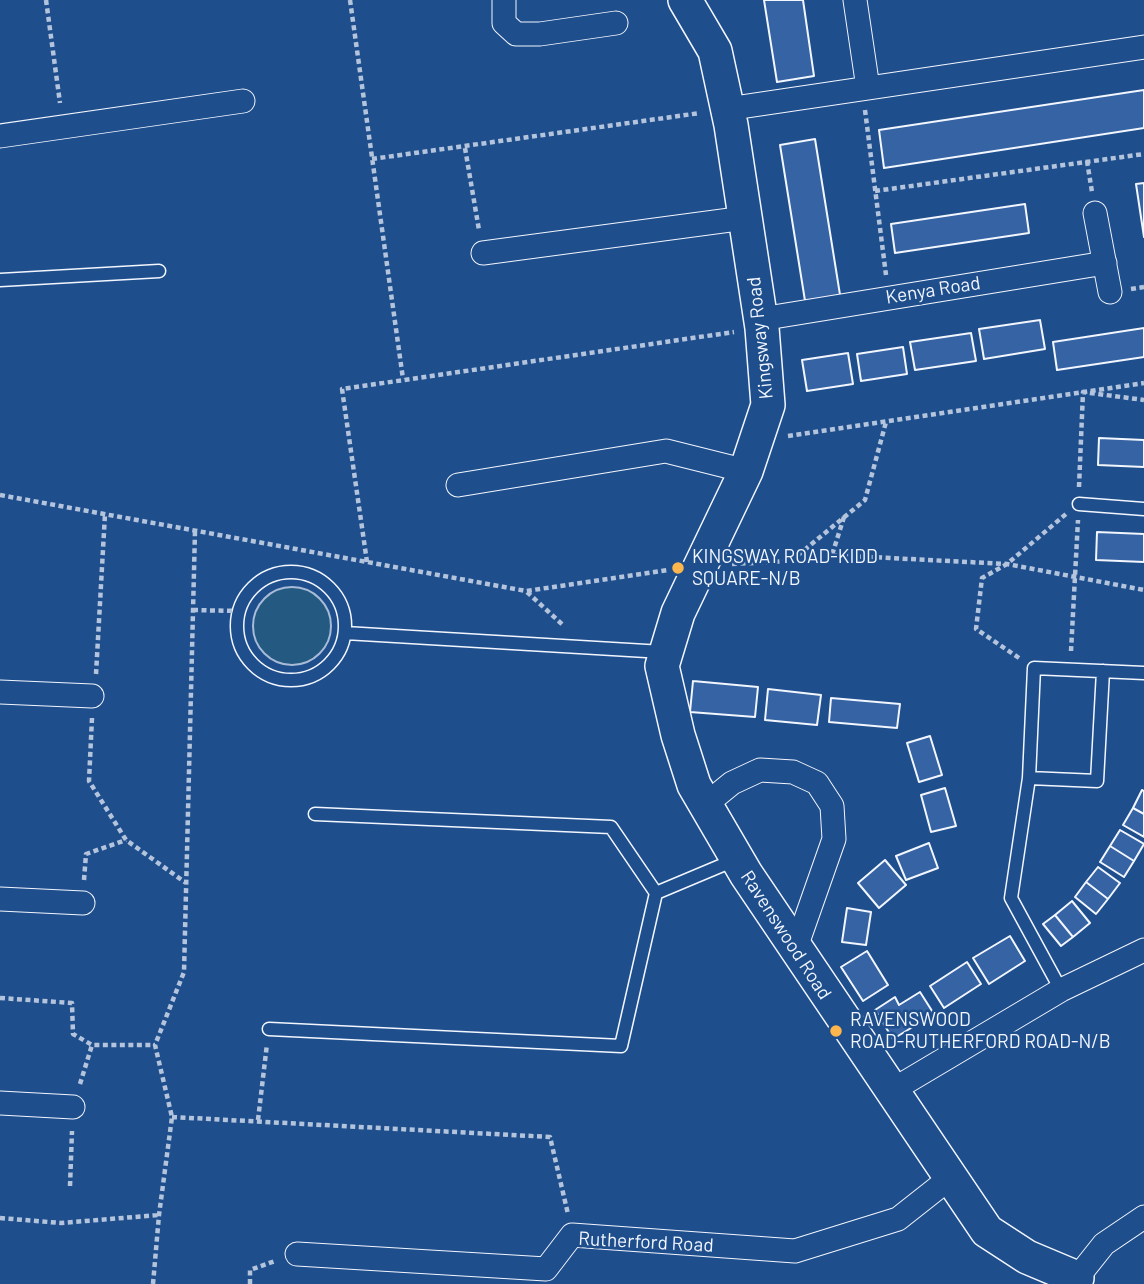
<!DOCTYPE html>
<style>
body{margin:0}
canvas{display:block;background:#1f4e8c}
</style>
<canvas width="1144" height="1284"></canvas>
<script>
const ctx = document.querySelector('canvas').getContext('2d');
ctx.lineJoin = 'round';
function paint(path, color) { ctx.fillStyle = color; ctx.fill(path, 'evenodd'); }
const shape = rows => new Path2D(rows.map(r => 'M' + r).join(''));
function strokePath(path, color, width, dash) { ctx.strokeStyle = color; ctx.lineWidth = width; ctx.lineCap = dash ? 'butt' : 'round'; ctx.setLineDash(dash || []); ctx.stroke(path); }
function write(font, color, halo, rows, align = 'center') {
  ctx.font = font + ' Barlow,sans-serif'; ctx.lineWidth = 5; ctx.setLineDash([]); ctx.textBaseline = 'middle'; ctx.strokeStyle = halo; ctx.fillStyle = color; for (const [text, x, y, turn = 0] of rows) {
    ctx.save(); ctx.translate(x, y); ctx.rotate((+turn || 0) * Math.PI / 180); ctx.textAlign = isNaN(turn) ? turn : align; if (halo) ctx.strokeText(text, 0, 0); ctx.fillText(text, 0, 0); ctx.restore();
  }
}
const green = shape([
 '253 626a39 39 0 1 1 78 0a39 39 0 1 1-78 0Z'
]);
paint(green, '#245a82');
strokePath(green, '#a8bbd7', 2);
const building = shape([
 [764,0,803,0,814,76,777,82,764,0],
 [1144,90,1144,128,884,168,879,130,1144,90],
 [815,139,841,301,806,307,780,145,815,139],
 [1144,183,1144,237,1136,184,1144,183],
 [1025,204,1029,233,895,253,891,224,1025,204],
 [1040,320,1045,349,984,359,979,329,1040,320],
 [1144,328,1144,357,1057,370,1053,342,1144,328],
 [971,333,976,361,915,370,910,342,971,333],
 [903,347,907,374,861,381,857,354,903,347],
 [848,353,853,384,807,391,802,360,848,353],
 [1099,438,1144,440,1144,467,1098,465,1099,438],
 [1097,532,1144,534,1144,562,1096,560,1097,532],
 [693,681,758,687,755,717,690,712,693,681],
 [768,689,821,695,817,725,765,720,768,689],
 [831,698,900,704,897,728,829,722,831,698],
 [930,736,942,775,919,782,907,743,930,736],
 [945,788,956,826,931,832,921,795,945,788],
 [1142,790,1144,791,1144,814,1133,808,1142,790],
 [1133,808,1144,814,1144,837,1123,825,1133,808],
 [1120,830,1144,844,1134,861,1110,846,1120,830],
 [929,843,938,868,906,880,896,856,929,843],
 [1110,846,1134,861,1124,877,1100,862,1110,846],
 [885,860,906,885,879,908,858,883,885,860],
 [1098,867,1120,883,1108,899,1086,882,1098,867],
 [1086,882,1108,899,1096,914,1075,897,1086,882],
 [1072,901,1090,923,1073,937,1055,915,1072,901],
 [847,908,871,912,866,945,842,942,847,908],
 [1055,915,1073,937,1061,946,1043,924,1055,915],
 [1010,936,1025,961,989,984,973,958,1010,936],
 [867,951,888,985,863,1001,841,967,867,951],
 [967,962,981,984,944,1008,930,986,967,962],
 [920,992,934,1014,893,1039,875,1010,895,997,899,1005,920,992]
]);
paint(building, '#3563a3');
strokePath(building, '#f2f6ff', 2);
const lane = shape([
 [0,280,159,271],
 [1079,504,1144,509],
 '237 626a54 54 0 1 1 108 0a54 54 0 1 1-108 0Z',
 [345,633,663,652],
 [1029,778,1097,781,1103,671],
 [315,814,611,827,656,893],
 [1061,990,1011,898,1029,778,1034,668,1144,673],
 [269,1029,621,1046,656,893,737,859]
]);
const street = shape([
 [504,0,504,23,516,34,540,34,616,23],
 [855,0,868,88],
 [727,109,1144,47],
 [0,136,243,101],
 [1095,213,1110,292],
 [483,253,745,218],
 [761,319,1105,263],
 [458,485,666,451,746,471],
 [0,692,92,696],
 [705,805,732,783,760,770,793,772,817,783,832,806,834,839,795,950],
 [0,899,83,903],
 [891,1091,1061,990,1144,950],
 [0,1103,73,1107],
 [297,1254,546,1269,572,1235,795,1251,898,1219,950,1178],
 [1077,1278,1104,1244,1144,1217]
]);
const secondary = shape([
 [685,0,715,51,731,125,762,328,768,405,746,471,678,613,662,666,678,735,694,785,746,874,987,1231,1027,1257,1077,1278,1073,1284]
]);
strokePath(lane, '#f2f6ff', 15);
strokePath(street, '#f2f6ff', 25);
strokePath(secondary, '#f2f6ff', 36);
strokePath(shape([
 [46,0,60,103],
 [350,0,403,379],
 [865,110,886,275],
 [465,148,479,230],
 [372,159,700,113],
 [1087,161,1092,192],
 [875,191,1144,154],
 [1131,289,1144,287],
 [788,436,1144,383],
 [1079,487,1083,392,1144,400],
 [0,495,526,591,668,570],
 [844,517,832,555,1007,564,1144,590],
 [367,562,342,389,734,332],
 [732,564,791,561,865,500,886,422],
 [527,592,564,626],
 [193,610,238,611],
 [1071,651,1078,520],
 [1019,658,976,629,982,578,1007,564,1066,514],
 [96,674,105,514],
 [92,718,89,781,126,840,186,883],
 [84,880,86,854,126,840],
 [0,998,72,1003,73,1034,92,1045,155,1045],
 [80,1084,92,1045],
 [172,1117,550,1137,568,1214],
 [258,1120,267,1044],
 [70,1186,72,1131],
 [0,1218,61,1223,159,1215],
 [153,1284,159,1215,172,1117,155,1045,184,972,195,531],
 [250,1284,250,1270,275,1261]
]), '#b3c4dc', 4.5, [5, 3.5]);
strokePath(lane, '#1f4e8c', 12);
strokePath(street, '#1f4e8c', 23);
strokePath(secondary, '#1f4e8c', 33);
for (const [x, y, r, color] of [
 [678,568,7,"#ffb74d"],
 [836,1031,7,"#ffb74d"]
]) { const dot = new Path2D(); dot.arc(x, y, r, 0, 2 * Math.PI); ctx.fillStyle = color; ctx.fill(dot); strokePath(dot, '#1f4e8c', 2.5); }
write('19px', '#f2f6ff', '#1f4e8c', [
 ["Kenya Road",933,290,-9],
 ["Kingsway Road",760,338,-96],
 ["Ravenswood Road",786,935,57],
 ["Rutherford Road",646,1242,3]
]);
write('19px', '#f2f6ff', '#1f4e8c', [
 ["KINGSWAY ROAD-KIDD",692,557],
 ["SQUARE-N/B",692,579],
 ["RAVENSWOOD",850,1020],
 ["ROAD-RUTHERFORD ROAD-N/B",850,1042]
], 'left');
</script>
